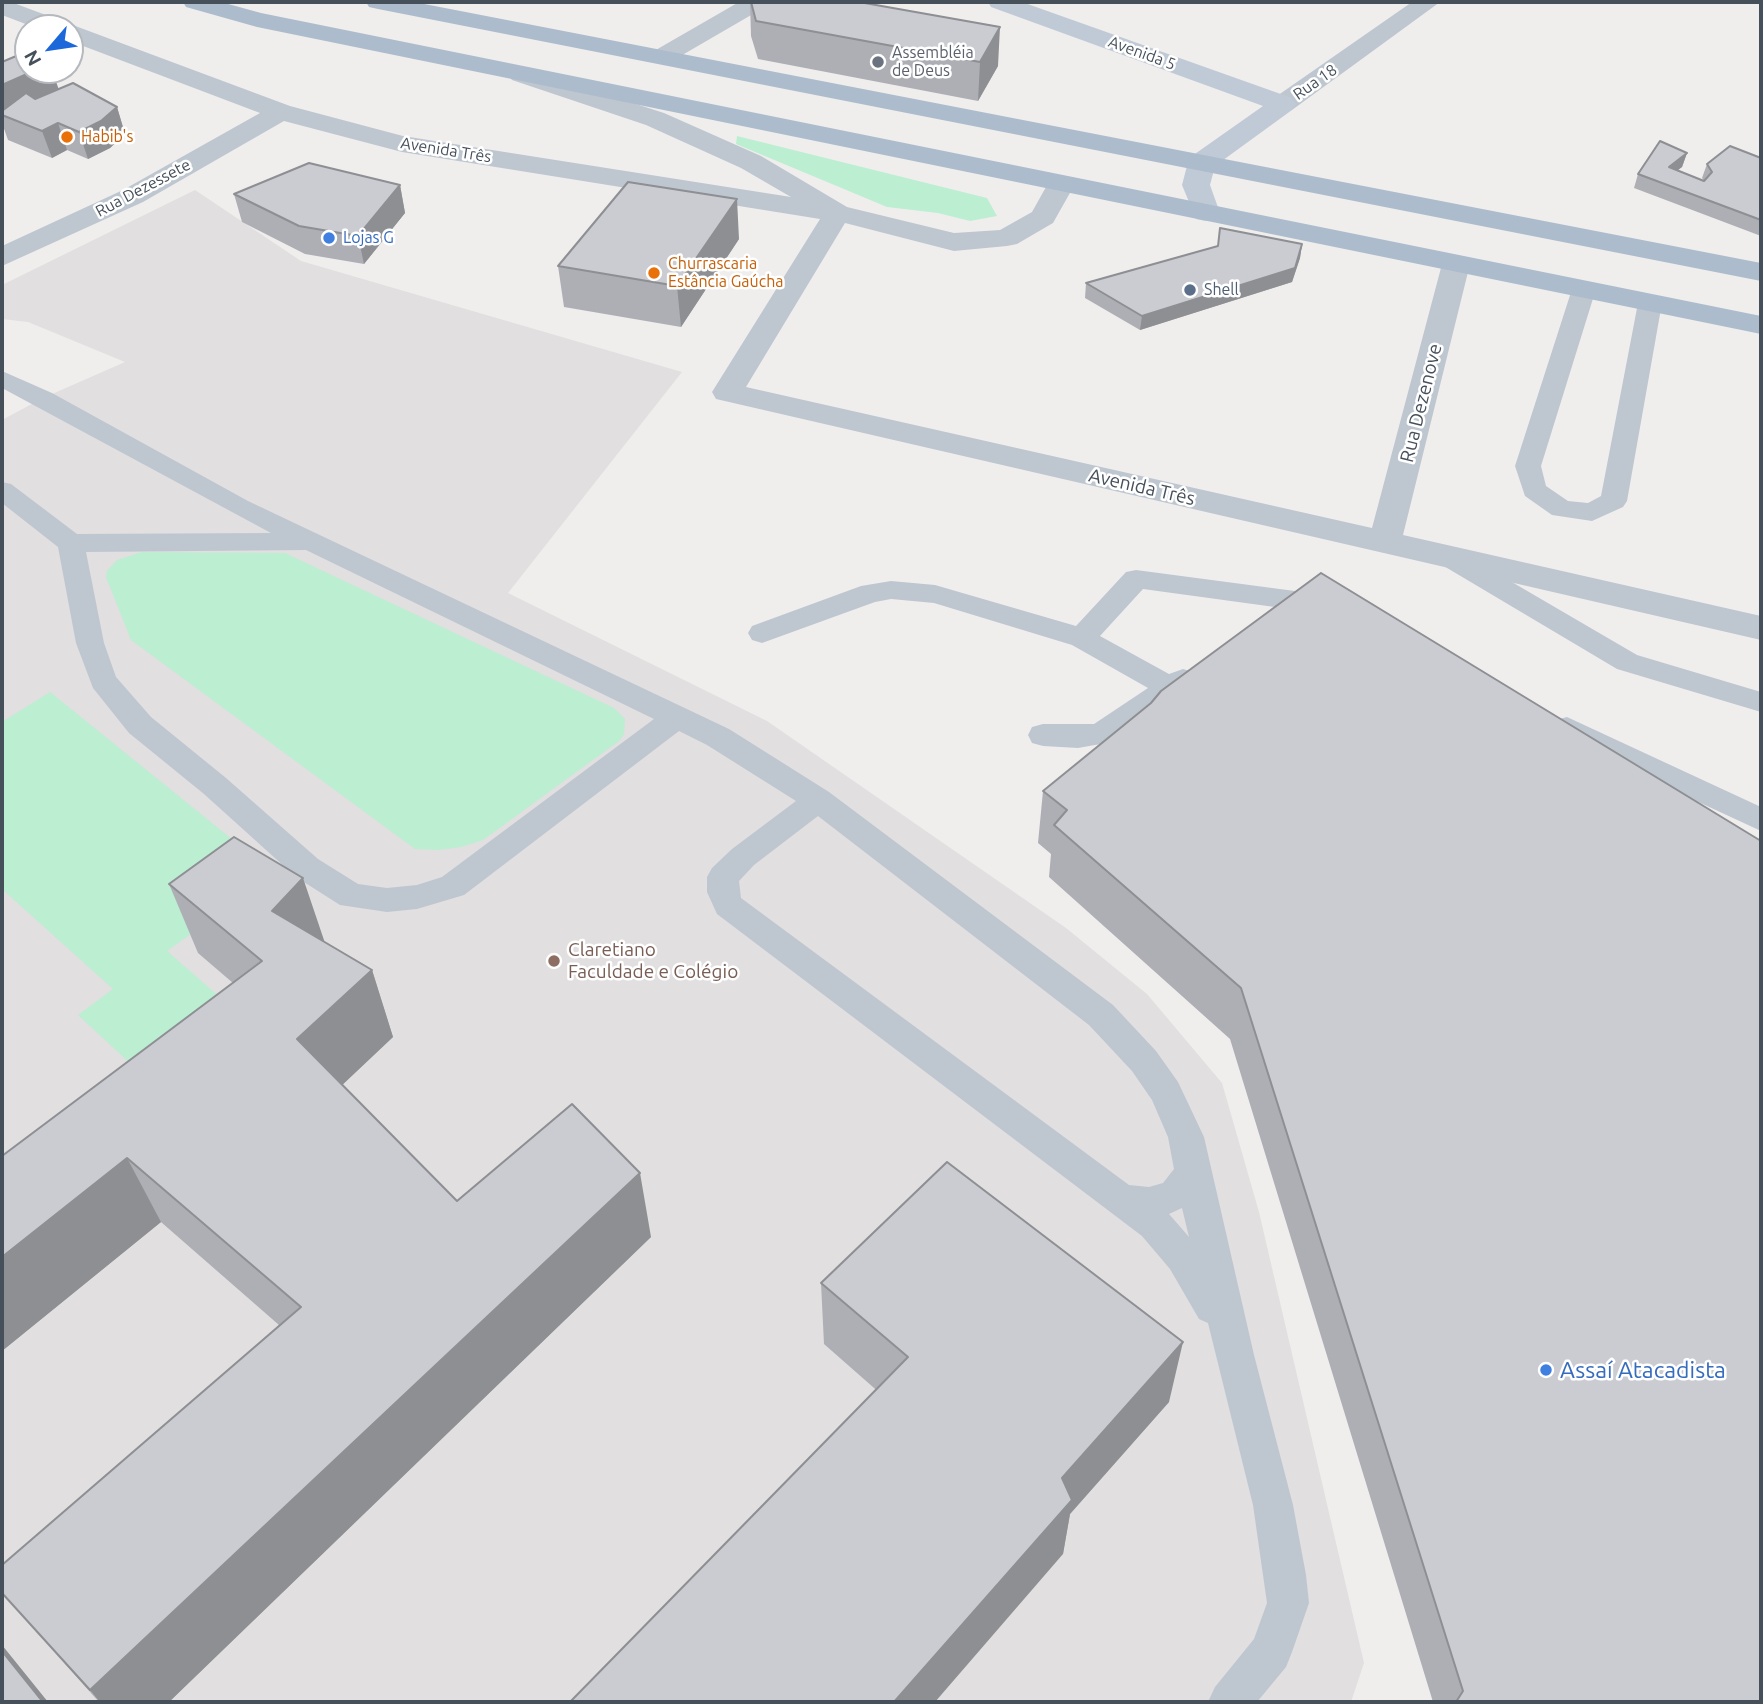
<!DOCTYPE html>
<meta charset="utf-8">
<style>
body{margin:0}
#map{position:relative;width:1763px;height:1704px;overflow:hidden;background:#f0eeed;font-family:Ubuntu,sans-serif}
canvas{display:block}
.frame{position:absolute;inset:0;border:4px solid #46505b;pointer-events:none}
.north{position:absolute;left:14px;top:14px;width:70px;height:70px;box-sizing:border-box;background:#fff;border:2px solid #b5b9bd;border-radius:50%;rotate:241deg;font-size:19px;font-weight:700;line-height:28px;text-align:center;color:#46505b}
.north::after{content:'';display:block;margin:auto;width:24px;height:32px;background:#1c68db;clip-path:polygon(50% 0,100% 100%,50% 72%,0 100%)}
</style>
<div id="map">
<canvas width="1763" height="1704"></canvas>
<div class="frame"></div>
<div class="north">N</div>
</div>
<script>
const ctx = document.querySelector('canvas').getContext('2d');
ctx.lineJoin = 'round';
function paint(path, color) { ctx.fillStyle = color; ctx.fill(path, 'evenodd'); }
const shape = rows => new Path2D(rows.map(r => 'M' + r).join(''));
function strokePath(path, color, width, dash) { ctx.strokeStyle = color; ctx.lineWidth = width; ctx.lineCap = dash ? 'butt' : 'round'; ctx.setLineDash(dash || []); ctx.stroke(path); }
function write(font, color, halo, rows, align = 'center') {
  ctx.font = font + ' Ubuntu,sans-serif'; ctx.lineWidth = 5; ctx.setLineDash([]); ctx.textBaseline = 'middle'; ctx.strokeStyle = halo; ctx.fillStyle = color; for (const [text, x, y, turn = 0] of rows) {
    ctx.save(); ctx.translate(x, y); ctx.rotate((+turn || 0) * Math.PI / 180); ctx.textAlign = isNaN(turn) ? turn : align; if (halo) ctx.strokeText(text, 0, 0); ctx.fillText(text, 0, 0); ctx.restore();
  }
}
paint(shape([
 [195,190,301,261,682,372,508,593,767,721,1066,928,1147,994,1222,1083,1259,1212,1364,1663,1351,1702,2,1702,2,420,43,398,125,362,28,322,2,319,2,285]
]), '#e1dfdf');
paint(shape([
 [737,136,987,198,997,216,970,221,938,213,887,207,736,144],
 [142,552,285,553,614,708,625,719,624,734,619,741,483,840,461,847,438,850,415,849,131,640,106,577,107,571,117,560],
 [50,692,275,874,167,951,262,1034,172,1102,78,1015,113,989,2,889,2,722]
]), '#bceed1');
paint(shape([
 [1584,282,1592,284,1596,289,1541,466,1546,486,1568,501,1588,503,1601,496,1638,303,1642,298,1650,296,1658,298,1662,303,1627,501,1623,507,1592,521,1552,515,1525,496,1515,466,1572,289,1576,284,1584,282],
 [2,371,52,393,248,501,729,729,829,792,1113,1005,1156,1051,1178,1082,1204,1137,1254,1355,1293,1505,1306,1575,1309,1603,1292,1652,1286,1667,1257,1702,1208,1702,1215,1687,1254,1639,1267,1603,1253,1505,1208,1323,1199,1319,1170,1269,1142,1236,717,914,707,892,707,877,712,868,732,849,796,801,707,745,679,731,464,895,417,909,387,912,340,905,296,877,204,794,129,733,93,688,76,643,58,547,2,503,2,482,11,484,77,534,271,533,2,388,2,371],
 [306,550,654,719,442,877,417,885,387,888,358,884,318,859,226,778,151,717,116,677,104,643,86,552,306,550],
 [818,816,1089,1025,1132,1071,1152,1100,1168,1137,1174,1169,1163,1183,1149,1187,1129,1185,741,898,739,881,754,865,818,816],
 [1182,1208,1189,1237,1169,1214,1182,1208],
 [1447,547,1457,550,1637,655,1761,692,1761,712,1617,669,1437,562,1433,556,1437,550,1447,547],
 [1136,570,1310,593,1335,603,1339,610,1335,617,1325,620,1304,611,1143,589,1100,636,1169,674,1183,669,1193,672,1198,679,1193,686,1112,742,1078,748,1043,746,1032,743,1028,735,1032,727,1043,724,1094,724,1148,688,1072,645,934,603,891,599,875,602,762,643,752,640,748,633,752,626,861,586,891,581,935,585,1076,626,1126,572,1136,570],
 [1567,717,1761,807,1761,831,1556,736,1552,728,1556,720,1567,717]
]), '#bec7d0');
paint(shape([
 [2,2,11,2,290,106,403,136,791,197,741,168,646,125,512,80,508,75,512,70,521,67,664,113,761,156,847,207,954,233,1000,230,1032,212,1051,178,1061,176,1071,178,1075,184,1053,223,1017,244,1007,246,954,251,845,223,746,387,1372,528,1442,264,1446,258,1456,255,1466,258,1470,264,1403,535,1761,616,1761,640,716,399,712,392,820,219,402,152,284,121,143,202,2,266,2,246,123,190,260,113,70,41,70,28,36,28,2,15,2,2],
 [739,2,768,2,765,7,672,61,663,64,654,61,650,56,654,51,739,2],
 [1412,2,1440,2,1292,110,1283,112,1274,110,1270,104,1274,98,1412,2]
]), '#bec7d0');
paint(shape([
 [988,2,1022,2,1292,98,1296,104,1292,110,1215,166,1210,185,1220,213,1216,219,1206,221,1196,219,1182,185,1188,162,1192,156,1263,106,991,7,988,2]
]), '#c0cad6');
paint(shape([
 [183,2,221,2,261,13,1761,316,1761,334,257,27,186,7,183,2],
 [366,2,414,2,1761,263,1761,281,378,9,369,7,366,2]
]), '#adbccc');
paint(shape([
 [750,2,859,2,998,66,978,101,758,59,751,36],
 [2,62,59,89,117,107,125,134,110,148,88,159,67,150,52,158,8,140,2,123],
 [1687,153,1682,167,1677,170,1704,181,1702,178,1707,164,1761,158,1761,236,1634,188,1638,174],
 [400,185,405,213,364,264,305,254,242,222,234,194],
 [739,239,681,327,564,307,558,266],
 [1302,244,1300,258,1292,282,1140,330,1085,298,1086,283],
 [1043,791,1761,841,1761,1702,1433,1702,1230,1039,1049,877,1051,854,1038,843],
 [169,884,325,942,372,970,393,1037,342,1085,457,1201,651,1237,169,1702,99,1702,2,1593,279,1325,161,1222,2,1351,233,983,198,953],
 [821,1283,1169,1402,1070,1514,1063,1554,824,1344]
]), '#aeafb5');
paint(shape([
 [1000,27,998,66,978,101,980,62],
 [36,70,52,70,59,90,2,115,2,85],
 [117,107,125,134,110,148,88,159,79,132],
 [58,123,67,150,52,158,42,131],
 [1687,153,1682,167,1664,181,1669,167],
 [400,185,405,213,364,264,358,236],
 [737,199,739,239,681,327,677,286],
 [1302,244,1300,258,1292,282,1140,330,1142,316],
 [303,878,326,946,272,911],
 [372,970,393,1037,321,1105,297,1039],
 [127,1158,161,1222,2,1351,2,1257],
 [640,1173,651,1237,169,1702,100,1702,90,1690],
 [1183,1342,1169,1402,1070,1514,1063,1554,935,1702,894,1702,1062,1478],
 [2,1645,48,1702,43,1702,2,1651]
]), '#8d8f93');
const building = shape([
 [751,2,859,2,1000,27,980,62,756,21,751,2],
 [28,51,28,70,36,70,2,85,2,62,28,51],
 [73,83,117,107,101,121,79,132,58,123,42,131,2,115,2,111,26,93,35,99,73,83],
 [1660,141,1687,153,1669,167,1704,181,1712,172,1707,164,1730,146,1761,158,1761,220,1638,174,1660,141],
 [309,163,400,185,358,236,299,226,234,194,309,163],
 [628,182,737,199,677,286,558,266,628,182],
 [1220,228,1302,244,1295,268,1142,316,1086,283,1218,246,1220,228],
 [1321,573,1761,841,1761,1702,1456,1702,1463,1691,1241,988,1054,825,1067,810,1043,791,1151,703,1161,691,1321,573],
 [234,837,303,878,272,911,372,970,297,1039,457,1201,572,1104,640,1173,90,1690,2,1593,2,1565,301,1307,127,1158,2,1257,2,1156,262,961,169,884,234,837],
 [947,1162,1183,1342,1062,1478,1072,1500,894,1702,570,1702,908,1357,821,1283,947,1162],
 [2,1651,43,1702,2,1702,2,1651]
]);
paint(building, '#caccd2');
strokePath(building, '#8d8f93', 2);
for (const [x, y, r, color] of [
 [878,62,7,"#6b7280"],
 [67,137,7,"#e8710a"],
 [329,238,7,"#3f7fe0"],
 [654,273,7,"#e8710a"],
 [1190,290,7,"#5c6f8a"],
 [554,961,7,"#8d6e63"],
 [1546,1370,7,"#3f7fe0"]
]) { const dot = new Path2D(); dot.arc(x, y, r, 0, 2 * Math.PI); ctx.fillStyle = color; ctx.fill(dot); strokePath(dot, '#fff', 2.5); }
write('16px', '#5b616d', '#fff', [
 ["Assembléia",892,53],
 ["de Deus",892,71]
], 'left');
write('16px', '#46505b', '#fff', [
 ["Avenida 5",1142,53,20],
 ["Rua 18",1315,82,-35],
 ["Avenida Três",446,150,9],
 ["Rua Dezessete",143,188,-28]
]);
write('16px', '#c56008', '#fff', [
 ["Habib's",81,137],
 ["Churrascaria",668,264],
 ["Estância Gaúcha",668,282]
], 'left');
write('16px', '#366cbe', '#fff', [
 ["Lojas G",343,238]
], 'left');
write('16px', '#4e5e75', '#fff', [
 ["Shell",1204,290]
], 'left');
write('19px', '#46505b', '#fff', [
 ["Rua Dezenove",1421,403,-76],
 ["Avenida Três",1142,487,13]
]);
write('19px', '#785e54', '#fff', [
 ["Claretiano",568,950],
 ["Faculdade e Colégio",568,972]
], 'left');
write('23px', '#366cbe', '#fff', [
 ["Assaí Atacadista",1560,1370]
], 'left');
</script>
